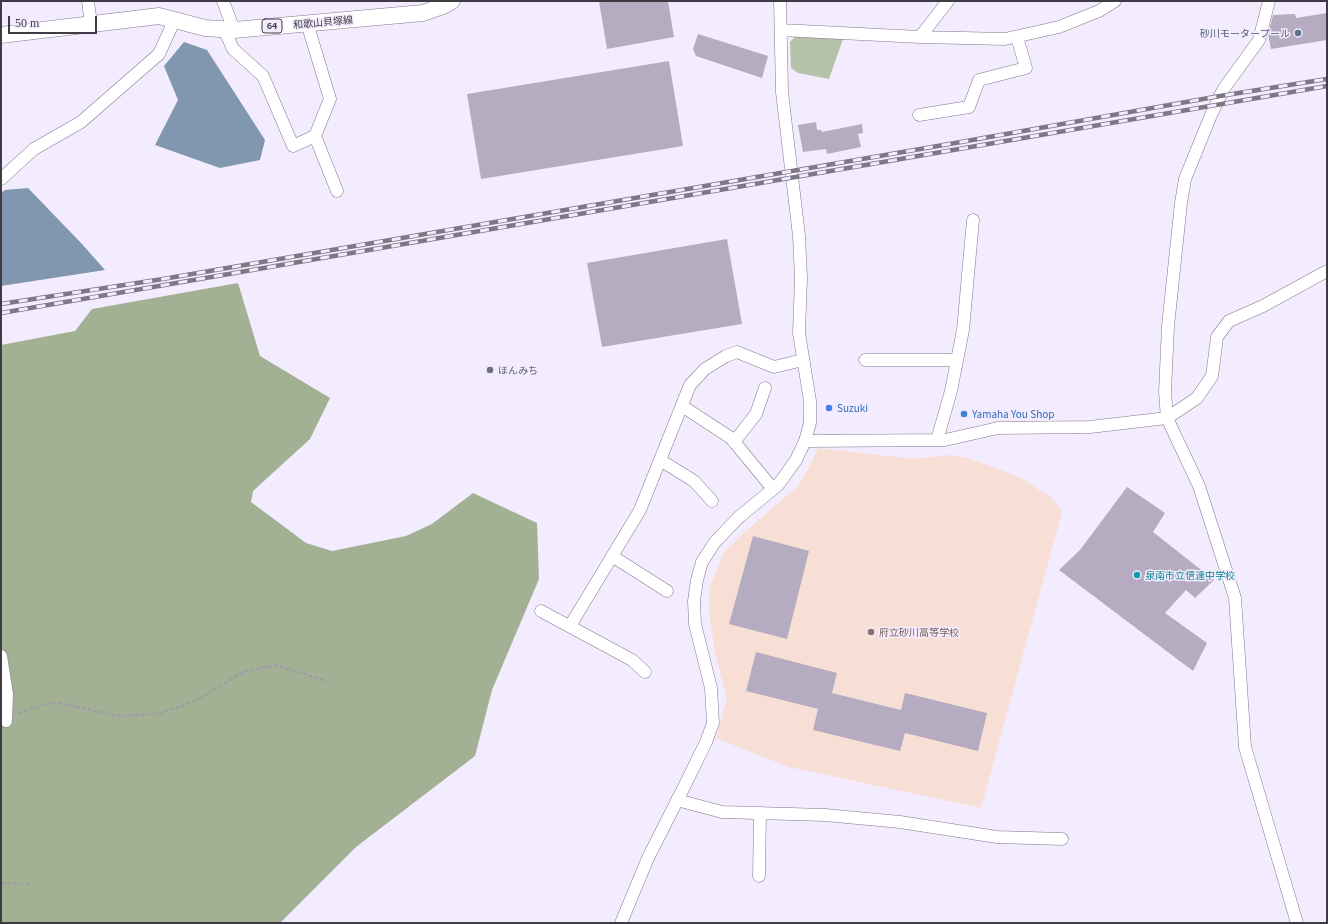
<!DOCTYPE html>
<meta charset="utf-8">
<style>
body{margin:0}
#map{position:relative;width:1328px;height:924px;overflow:hidden;background:#f3ebfe;font-family:Georgia,serif}
canvas{display:block}
.frame{position:absolute;inset:0;border:2px solid #3f3b44;pointer-events:none}
.scale{position:absolute;left:8px;top:16px;width:89px;height:18px;box-sizing:border-box;border:2px solid #3f3b44;border-top:0;padding-left:5px;font-size:12px;line-height:14px;white-space:nowrap;color:#3f3b44;-webkit-text-stroke:3px #f3ebfe;paint-order:stroke}
</style>
<div id="map">
<canvas width="1328" height="924"></canvas>
<div class="frame"></div>
<div class="scale">50 m</div>
</div>
<script>
const ctx = document.querySelector('canvas').getContext('2d');
ctx.lineJoin = 'round';
function paint(path, color) { ctx.fillStyle = color; ctx.fill(path, 'evenodd'); }
const shape = rows => new Path2D(rows.map(r => 'M' + r).join(''));
function strokePath(path, color, width, dash) { ctx.strokeStyle = color; ctx.lineWidth = width; ctx.lineCap = dash ? 'butt' : 'round'; ctx.setLineDash(dash || []); ctx.stroke(path); }
function write(font, color, halo, rows, align = 'center') {
  ctx.font = font + ' Georgia,"Noto Sans JP",serif'; ctx.lineWidth = 3; ctx.setLineDash([]); ctx.textBaseline = 'middle'; ctx.strokeStyle = halo; ctx.fillStyle = color; for (const [text, x, y, turn = 0] of rows) {
    ctx.save(); ctx.translate(x, y); ctx.rotate((+turn || 0) * Math.PI / 180); ctx.textAlign = isNaN(turn) ? turn : align; if (halo) ctx.strokeText(text, 0, 0); ctx.fillText(text, 0, 0); ctx.restore();
  }
}
paint(shape([
 [818,448,914,459,951,455,971,459,1019,477,1052,498,1062,512,981,808,789,767,716,738,727,698,715,653,709,611,709,589,724,552,747,530,798,486,809,468]
]), '#f8dfd6');
paint(shape([
 [796,36,843,39,829,79,798,73,791,68,790,42]
]), '#b5c2a9');
paint(shape([
 [238,283,260,356,330,398,310,439,253,491,251,502,306,543,332,551,406,536,432,524,473,493,537,523,539,579,492,690,475,756,356,847,280,923,1,923,1,345,75,331,92,309]
]), '#a2b193');
paint(shape([
 [184,42,207,50,265,140,260,160,220,168,155,145,178,100,164,66],
 [28,188,82,244,105,270,1,286,1,193,5,190]
]), '#8197b0');
paint(shape([
 [599,1,668,1,674,37,607,49],
 [1327,13,1327,40,1271,49,1268,34,1273,15,1295,14,1296,18],
 [698,34,768,56,762,78,696,56,693,49],
 [669,61,683,146,481,179,467,94],
 [816,122,817,130,821,130,822,132,862,124,863,133,858,134,861,147,827,154,826,149,803,152,798,125],
 [727,239,742,324,602,347,587,263],
 [1127,487,1165,513,1153,532,1214,580,1195,598,1186,590,1165,613,1207,643,1193,671,1059,570,1080,550],
 [753,536,809,551,787,639,729,624],
 [756,652,837,673,832,693,901,710,905,693,987,713,978,751,905,733,900,751,813,730,818,709,746,691]
]), '#b5acc2');
const minor = shape([
 [88,1,91,24],
 [223,1,234,30],
 [1269,1,1259,40,1225,87,1220,96,1211,115,1185,179,1181,203,1168,326,1165,392,1167,418,1199,486,1235,598,1245,747,1297,923],
 [224,29,233,49,263,76,293,146,315,136,330,99,307,23],
 [781,30,920,37,1005,39,1059,27,1099,11,1115,1],
 [920,37,948,1],
 [919,115,969,107,979,80,1026,68,1017,37],
 [315,136,337,191],
 [1,179,34,149,81,122,159,54,175,19],
 [865,360,957,360],
 [682,406,731,438,773,489],
 [937,440,951,391,963,330,973,220],
 [805,441,945,440,998,428,1090,427,1167,418,1197,398,1212,376,1217,337,1229,321,1263,306,1327,271],
 [734,442,756,414,765,388],
 [660,460,694,481,712,501],
 [612,556,667,591],
 [541,611,632,660,645,672],
 [570,626,640,510,690,385,705,369,726,356,737,352,774,367,803,360],
 [1,656,7,694,6,721],
 [677,800,722,812,825,815,900,822,997,837,1062,839],
 [759,876,760,813],
 [621,923,648,858,685,785,706,742,713,723,711,688,695,624,694,601,697,580,702,562,715,542,739,517,778,485,796,460,805,441,810,423,810,401,799,333,801,278,799,236,782,92,780,1]
]);
const major = shape([
 [1,35,159,16,205,28,234,30,423,13,443,6,452,1]
]);
strokePath(minor, '#80778c', 13);
strokePath(major, '#80778c', 17);
strokePath(shape([
 [18,713,53,702,119,716,156,714,182,706,202,697,243,672,276,665,326,681],
 [1,883,29,884]
]), '#a09aa8', 2, [4, 2]);
strokePath(minor, '#fff', 12);
strokePath(major, '#fff', 16);
const rail = shape([
 [1,304,163,279,961,142,1220,96,1327,79],
 [1,313,1327,86]
]);
strokePath(rail, '#7e7885', 4.5);
strokePath(rail, '#f3ebfe', 3, [9]);
for (const [x, y, r, color] of [
 [1298,33,4,"#5c6f8a"],
 [490,370,4,"#6b7280"],
 [829,408,4,"#3f7fe0"],
 [964,414,4,"#3f7fe0"],
 [1137,575,4,"#0f9aa8"],
 [871,632,4,"#8d6e63"]
]) { const dot = new Path2D(); dot.arc(x, y, r, 0, 2 * Math.PI); ctx.fillStyle = color; ctx.fill(dot); strokePath(dot, '#f3ebfe', 1.5); }
for (const [x, y, w] of [
 [272,26,20]
]) { const box = new Path2D(); box.roundRect(x - w / 2, y - 7, w, 14, 3); ctx.fillStyle = '#f3ebfe'; ctx.fill(box); strokePath(box, '#3f3b44', 1); }
write('bold 9px', '#3f3b44', null, [
 ["64",272,26]
]);
write('10px', '#3f3b44', '#f3ebfe', [
 ["和歌山貝塚線",323,22,-5]
]);
write('10px', '#4e5e75', '#f3ebfe', [
 ["砂川モータープール",1290,33]
], 'right');
write('10px', '#5b616d', '#f3ebfe', [
 ["ほんみち",498,370]
], 'left');
write('10px', '#366cbe', '#f3ebfe', [
 ["Suzuki",837,408],
 ["Yamaha You Shop",972,414]
], 'left');
write('10px', '#0d838f', '#f3ebfe', [
 ["泉南市立信達中学校",1145,575]
], 'left');
write('10px', '#785e54', '#f3ebfe', [
 ["府立砂川高等学校",879,632]
], 'left');
</script>
